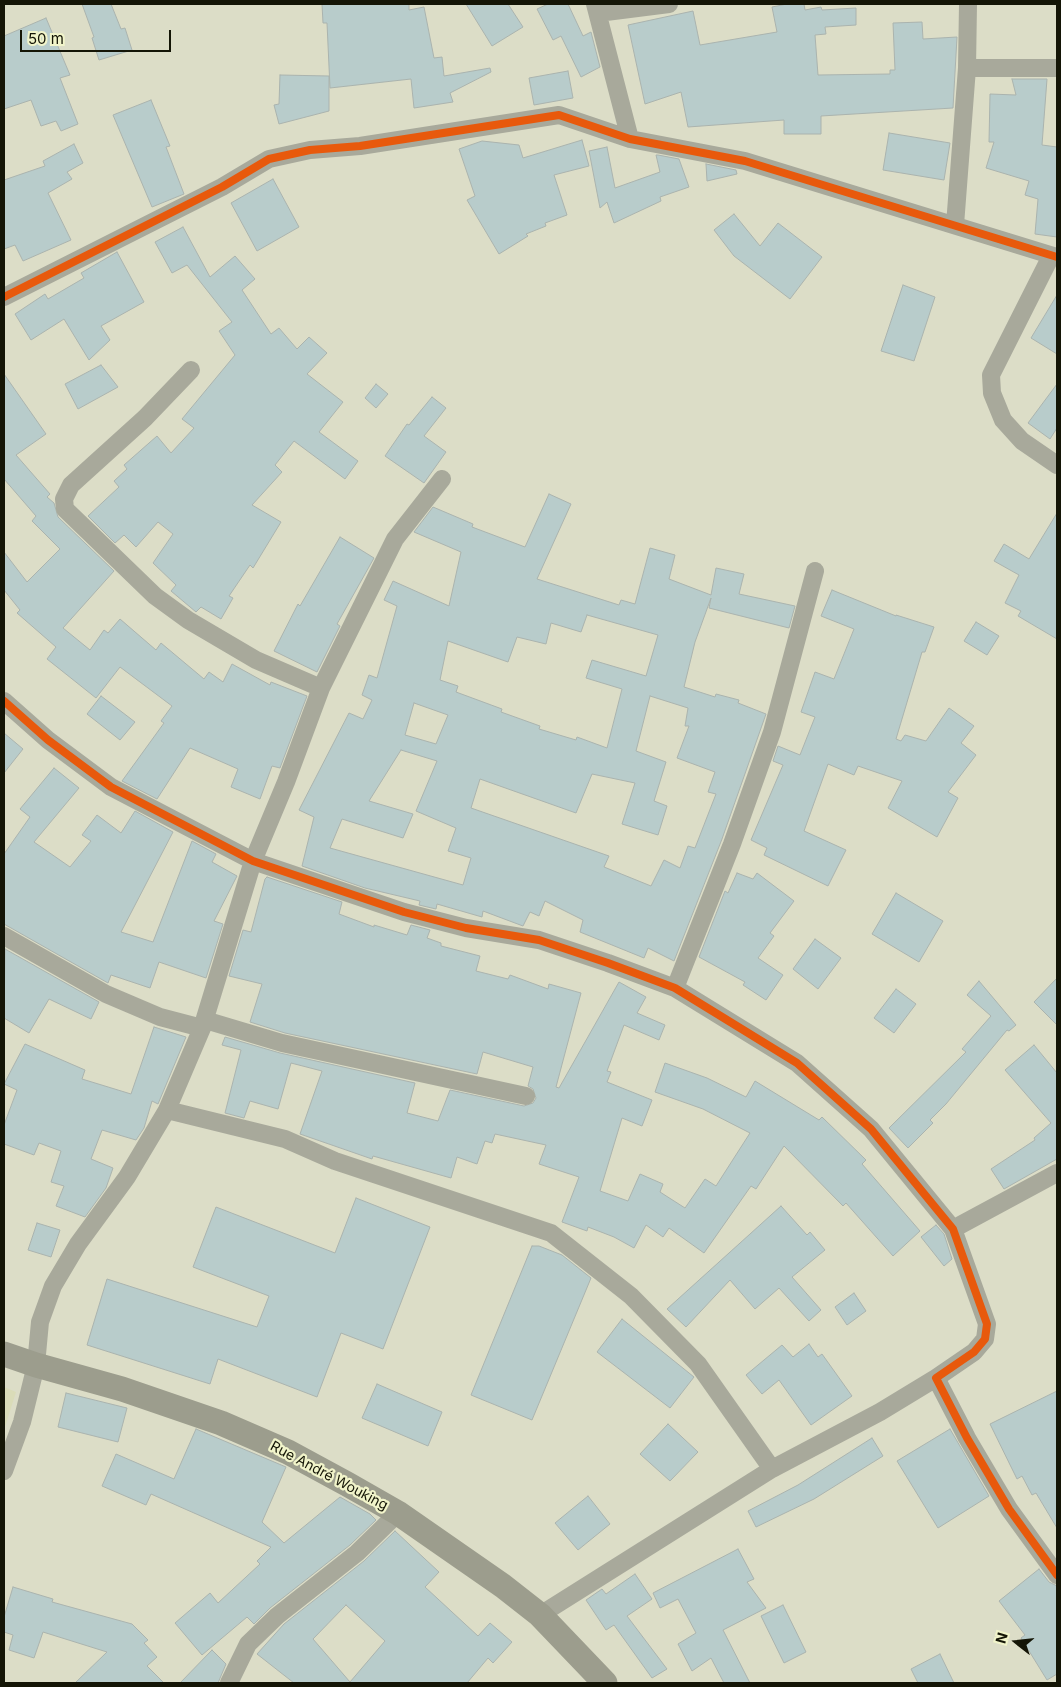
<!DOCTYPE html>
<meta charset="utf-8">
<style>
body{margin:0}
#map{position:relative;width:1061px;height:1687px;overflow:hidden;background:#dcddc7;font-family:Inter,sans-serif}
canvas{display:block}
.frame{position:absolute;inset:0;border:5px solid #141506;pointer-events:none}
.north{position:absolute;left:991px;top:1617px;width:50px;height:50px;-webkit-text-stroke:4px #f1f4ca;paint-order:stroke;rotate:286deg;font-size:14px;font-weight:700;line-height:20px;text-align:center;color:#141506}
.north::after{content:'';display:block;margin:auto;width:18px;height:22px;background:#141506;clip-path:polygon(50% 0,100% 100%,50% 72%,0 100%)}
.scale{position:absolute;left:20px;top:30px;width:151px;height:22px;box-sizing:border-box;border:2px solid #141506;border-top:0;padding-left:6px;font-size:15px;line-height:18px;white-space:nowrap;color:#141506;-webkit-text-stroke:4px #f1f4ca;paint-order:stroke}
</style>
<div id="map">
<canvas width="1061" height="1687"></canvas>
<div class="frame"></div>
<div class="north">N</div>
<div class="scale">50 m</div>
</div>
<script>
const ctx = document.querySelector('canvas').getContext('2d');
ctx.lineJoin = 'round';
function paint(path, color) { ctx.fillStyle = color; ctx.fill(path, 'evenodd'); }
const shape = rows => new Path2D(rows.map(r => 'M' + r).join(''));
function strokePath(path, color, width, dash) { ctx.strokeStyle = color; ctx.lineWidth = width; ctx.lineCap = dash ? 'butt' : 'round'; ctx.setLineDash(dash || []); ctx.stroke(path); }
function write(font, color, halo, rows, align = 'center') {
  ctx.font = font + ' Inter,sans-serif'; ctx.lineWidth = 4.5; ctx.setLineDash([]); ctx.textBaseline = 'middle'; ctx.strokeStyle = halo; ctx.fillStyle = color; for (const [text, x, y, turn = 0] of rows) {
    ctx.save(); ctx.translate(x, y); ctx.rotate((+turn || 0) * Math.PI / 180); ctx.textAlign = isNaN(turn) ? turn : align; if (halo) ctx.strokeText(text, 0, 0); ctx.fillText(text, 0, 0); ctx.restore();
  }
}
paint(shape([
 [4,1387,16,1392,4,1430]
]), '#dadcb8');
const building = shape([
 [82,4,111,4,121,29,125,28,132,50,99,60,92,38,94,37,82,4],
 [322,4,409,4,409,10,424,7,434,58,442,57,444,76,490,68,491,72,450,93,453,102,414,108,411,79,330,88,327,23,323,23,322,4],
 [466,4,508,4,523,27,492,46,466,4],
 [548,4,568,4,583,36,591,32,600,67,581,77,561,36,553,40,537,9,548,4],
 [787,4,804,4,805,10,821,7,822,10,856,8,856,25,825,27,826,34,815,35,818,75,890,74,890,70,895,70,893,23,922,22,923,39,957,37,953,108,821,116,821,134,784,134,784,120,688,127,681,92,645,104,628,25,693,11,700,45,777,32,772,7,787,4],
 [46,18,70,75,60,78,78,124,61,131,56,121,41,126,31,100,4,109,4,36,46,18],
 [568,71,573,98,534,105,529,78,568,71],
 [280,75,329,76,329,111,279,124,274,105,279,104,280,75],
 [1012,79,1047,79,1042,145,1057,147,1057,237,1035,234,1038,199,1025,195,1029,181,986,168,994,142,989,142,990,94,1016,95,1012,79],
 [151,100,170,146,166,147,184,194,152,207,113,115,151,100],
 [889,133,950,143,944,180,883,170,889,133],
 [582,140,589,166,554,175,567,215,545,223,546,226,526,234,528,236,499,254,467,200,475,196,459,149,482,141,519,145,523,158,582,140],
 [74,144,83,163,67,172,72,179,48,193,71,240,23,261,15,245,4,249,4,180,45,166,43,161,74,144],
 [607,147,615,188,660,172,656,155,658,155,679,159,689,187,660,197,661,201,614,223,607,202,600,208,589,151,607,147],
 [706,164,736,170,737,174,707,181,706,164],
 [273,179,299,227,257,251,231,203,273,179],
 [734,214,760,246,778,223,822,257,790,299,734,256,714,230,734,214],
 [183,227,210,277,235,256,255,279,242,290,271,334,279,328,297,349,309,337,327,353,307,374,343,402,319,432,358,461,345,479,294,441,275,465,282,472,252,505,281,522,253,568,250,565,229,596,233,598,221,619,201,607,196,612,171,591,176,585,153,563,173,534,158,522,136,547,124,535,115,543,88,516,119,487,114,481,127,469,124,465,157,436,171,453,194,428,182,419,235,355,219,331,232,322,187,265,172,273,155,242,183,227],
 [117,252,144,302,101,326,110,340,89,360,64,319,31,340,15,314,45,294,48,299,84,278,81,273,117,252],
 [903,285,935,297,914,361,881,351,903,285],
 [1057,295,1057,354,1031,338,1057,295],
 [101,365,118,387,78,409,65,384,101,365],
 [4,374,46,434,16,455,50,494,47,497,54,503,58,517,114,571,63,628,90,650,104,630,108,633,120,619,156,650,161,643,204,679,209,672,223,682,232,664,270,685,271,682,307,696,280,768,272,766,260,799,231,787,238,769,190,748,157,799,122,781,164,723,161,721,172,706,120,667,96,698,47,659,56,647,17,613,20,610,4,590,4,552,27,582,60,549,32,521,36,516,4,479,4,374],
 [376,384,388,394,376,408,365,398,376,384],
 [1057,384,1057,428,1050,439,1028,423,1057,384],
 [432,397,446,408,424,436,446,452,424,483,385,456,407,424,409,425,432,397],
 [549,494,571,504,537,579,619,605,621,600,635,604,650,548,675,555,669,579,711,595,716,568,744,574,739,594,795,606,789,628,709,608,711,598,695,642,684,687,715,697,716,694,739,700,738,703,766,714,722,839,674,961,648,948,644,958,580,932,583,920,545,901,539,916,530,912,523,926,483,911,482,917,437,904,436,909,419,905,420,901,365,888,302,866,314,817,299,810,349,713,363,719,372,700,362,695,369,675,377,678,397,606,384,600,393,581,449,606,461,552,414,532,433,507,473,524,472,527,525,547,549,494],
 [587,615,658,635,646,676,592,660,586,678,622,689,607,748,577,737,576,740,539,729,540,726,501,712,502,709,456,692,458,686,440,680,448,641,508,662,517,637,546,644,551,623,581,632,587,615],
 [650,696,688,708,685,726,689,726,677,758,715,772,708,792,716,794,695,848,688,846,680,868,664,860,651,886,604,867,609,856,471,808,480,779,576,813,592,774,635,783,622,824,658,835,667,806,654,801,666,762,636,751,650,696],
 [414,703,448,715,436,744,405,735,414,703],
 [401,750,437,761,416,811,456,828,448,851,471,858,463,885,330,848,342,819,403,838,413,814,369,801,401,750],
 [1057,513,1057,639,1018,616,1021,611,1005,603,1019,575,994,561,1004,544,1029,559,1057,513],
 [340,537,374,558,337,624,340,626,317,672,274,651,298,604,300,606,340,537],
 [832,590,896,616,896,615,934,627,925,652,922,652,896,739,901,741,905,735,926,741,949,708,974,726,961,743,976,755,948,792,958,798,937,837,888,808,902,781,858,766,854,775,828,764,804,831,846,850,828,886,764,855,767,848,751,840,783,765,773,761,778,746,800,755,815,717,801,712,815,672,834,679,854,629,821,616,832,590],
 [976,622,999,636,987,655,964,641,976,622],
 [101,696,135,722,120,740,87,714,101,696],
 [4,733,23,749,4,773,4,733],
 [54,768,79,788,34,842,70,867,91,841,82,835,97,815,121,833,135,811,173,832,121,932,153,942,192,841,216,854,212,862,237,876,214,921,223,924,206,978,159,962,150,988,111,975,108,983,4,924,4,854,30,817,20,809,54,768],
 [737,873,753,879,757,873,794,901,770,933,774,936,758,958,783,975,766,1000,743,985,745,982,699,957,725,891,728,893,737,873],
 [267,877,342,902,339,914,374,927,374,925,407,935,411,925,430,930,427,938,441,943,441,946,480,956,476,971,508,979,510,975,548,989,549,984,581,993,556,1087,559,1088,619,982,646,997,637,1013,665,1025,659,1040,624,1025,607,1071,611,1072,607,1082,652,1100,642,1126,622,1118,600,1191,628,1201,640,1174,663,1184,660,1192,685,1208,705,1179,716,1186,750,1133,703,1109,655,1092,665,1063,707,1078,746,1097,755,1081,819,1120,822,1117,866,1160,862,1164,920,1231,893,1256,846,1203,843,1206,784,1146,756,1189,751,1186,704,1253,669,1228,663,1237,646,1225,634,1248,614,1237,588,1227,587,1231,562,1222,579,1177,539,1164,546,1145,495,1134,492,1143,485,1141,477,1164,457,1157,451,1178,373,1156,372,1159,300,1134,322,1071,291,1063,278,1109,250,1101,244,1118,225,1113,241,1050,222,1045,225,1037,280,1053,415,1083,407,1113,438,1121,450,1090,524,1106,533,1103,536,1098,533,1089,528,1086,533,1067,483,1052,477,1074,285,1033,250,1022,262,984,229,976,243,930,251,932,265,879,267,877],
 [896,893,943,921,919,962,872,934,896,893],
 [815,939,841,958,818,989,793,969,815,939],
 [5,949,99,1002,91,1019,49,999,29,1033,4,1018,5,949],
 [1057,978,1057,1025,1034,1002,1057,978],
 [979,981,1016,1025,1009,1031,1007,1030,946,1104,930,1120,933,1123,908,1148,889,1128,966,1052,962,1049,991,1016,967,995,979,981],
 [896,989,916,1004,894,1033,874,1018,896,989],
 [154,1027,186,1037,158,1104,152,1101,144,1128,136,1140,102,1130,91,1159,113,1168,106,1188,85,1217,56,1206,64,1186,51,1182,61,1151,39,1143,34,1155,4,1144,4,1125,17,1090,4,1084,25,1044,85,1070,82,1079,131,1094,154,1027],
 [1034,1045,1057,1073,1057,1159,1004,1189,991,1169,1035,1140,1034,1138,1051,1123,1005,1070,1034,1045],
 [356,1198,430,1227,383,1349,341,1333,317,1397,218,1359,210,1384,87,1345,107,1279,257,1327,269,1296,193,1267,216,1207,335,1253,356,1198],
 [781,1206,807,1235,810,1232,825,1250,792,1277,821,1310,809,1321,779,1288,755,1309,730,1280,686,1327,667,1309,781,1206],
 [37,1223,60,1230,51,1257,28,1250,37,1223],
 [936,1225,944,1234,952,1259,944,1266,921,1237,936,1225],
 [532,1246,539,1246,562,1255,591,1278,532,1420,471,1395,532,1246],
 [854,1293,866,1311,847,1325,835,1307,854,1293],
 [622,1319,694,1377,670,1408,597,1352,622,1319],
 [809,1344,818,1357,822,1354,852,1396,811,1425,779,1380,762,1394,746,1375,782,1345,793,1357,809,1344],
 [377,1384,442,1412,428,1446,362,1418,377,1384],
 [1057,1391,1057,1528,1036,1493,1032,1495,1022,1476,1017,1479,990,1424,1057,1391],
 [66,1393,127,1408,118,1442,58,1427,66,1393],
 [668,1424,698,1452,670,1481,640,1454,668,1424],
 [196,1429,286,1467,262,1522,284,1543,340,1497,370,1514,376,1520,350,1545,270,1608,254,1624,247,1617,202,1655,175,1623,210,1593,218,1603,260,1564,257,1561,271,1547,151,1494,146,1505,102,1486,116,1454,174,1479,196,1429],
 [950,1429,989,1496,938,1528,897,1461,950,1429],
 [872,1438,883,1456,814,1499,756,1527,748,1511,798,1485,872,1438],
 [588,1496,610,1524,578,1550,555,1523,588,1496],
 [395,1531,439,1572,425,1587,478,1636,490,1623,512,1642,493,1663,488,1658,467,1683,294,1683,257,1654,284,1624,364,1561,395,1531],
 [346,1605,385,1641,350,1682,313,1639,346,1605],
 [738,1549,754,1579,747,1582,766,1608,723,1630,750,1683,724,1683,711,1658,692,1671,678,1644,696,1633,678,1599,660,1608,653,1593,738,1549],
 [1039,1569,1049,1582,1057,1586,1057,1674,1047,1680,1021,1638,1025,1635,999,1601,1039,1569],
 [635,1574,652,1599,627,1616,667,1669,652,1678,614,1625,606,1630,586,1600,602,1589,606,1594,635,1574],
 [13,1587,53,1599,52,1602,132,1624,148,1640,144,1643,157,1657,147,1666,164,1683,75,1683,107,1652,43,1632,34,1658,9,1650,13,1635,4,1632,4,1617,13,1587],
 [783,1605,806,1652,784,1663,761,1616,783,1605],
 [212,1650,226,1664,218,1683,180,1683,212,1650],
 [940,1654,954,1683,918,1683,911,1669,940,1654]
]);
paint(building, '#b8cccb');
strokePath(building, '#aab3ae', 1);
strokePath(shape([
 [595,4,630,139],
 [598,13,669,4],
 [967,68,1057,68],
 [955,225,967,68,968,4],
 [1051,256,991,375,992,393,1003,420,1022,441,1057,465],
 [4,297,222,187,269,159,310,150,360,146,559,115,630,139,745,161,1057,257],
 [191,370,145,418,71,485,64,499,65,509,155,596,188,620,256,660,321,688],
 [4,701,48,740,111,787,253,861,404,912,466,928,539,940,608,963,675,988,797,1063,871,1129,953,1229,987,1324,985,1339,974,1352,936,1378,967,1438,1009,1509,1057,1575],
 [4,936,106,994,160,1017,202,1028],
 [675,988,732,844,772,732,815,571],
 [205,1020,282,1043,526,1096],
 [167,1110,285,1139,335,1161,551,1233,631,1296,698,1364,772,1469],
 [953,1229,1057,1173],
 [4,1471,22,1422,36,1365,40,1322,53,1286,78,1244,127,1177,167,1110,202,1028,253,861,286,782,321,688,395,539,442,479],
 [540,1615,772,1469,880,1412,936,1378],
 [229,1683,248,1644,277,1616,357,1553,398,1513]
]), '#a8a99b', 18);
strokePath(shape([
 [4,1354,36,1365,122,1389,221,1423,288,1452,347,1484,398,1513,503,1586,540,1615,605,1683]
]), '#9c9d8d', 25);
strokePath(shape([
 [4,297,222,187,269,159,310,150,360,146,559,115,630,139,745,161,1057,257],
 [4,701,48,740,111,787,253,861,404,912,466,928,539,940,608,963,675,988,797,1063,871,1129,953,1229,987,1324,985,1339,974,1352,936,1378,967,1438,1009,1509,1057,1575]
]), '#e8590c', 8);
write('14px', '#141506', '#f1f4ca', [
 ["Rue André Wouking",329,1476,28]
]);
</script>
